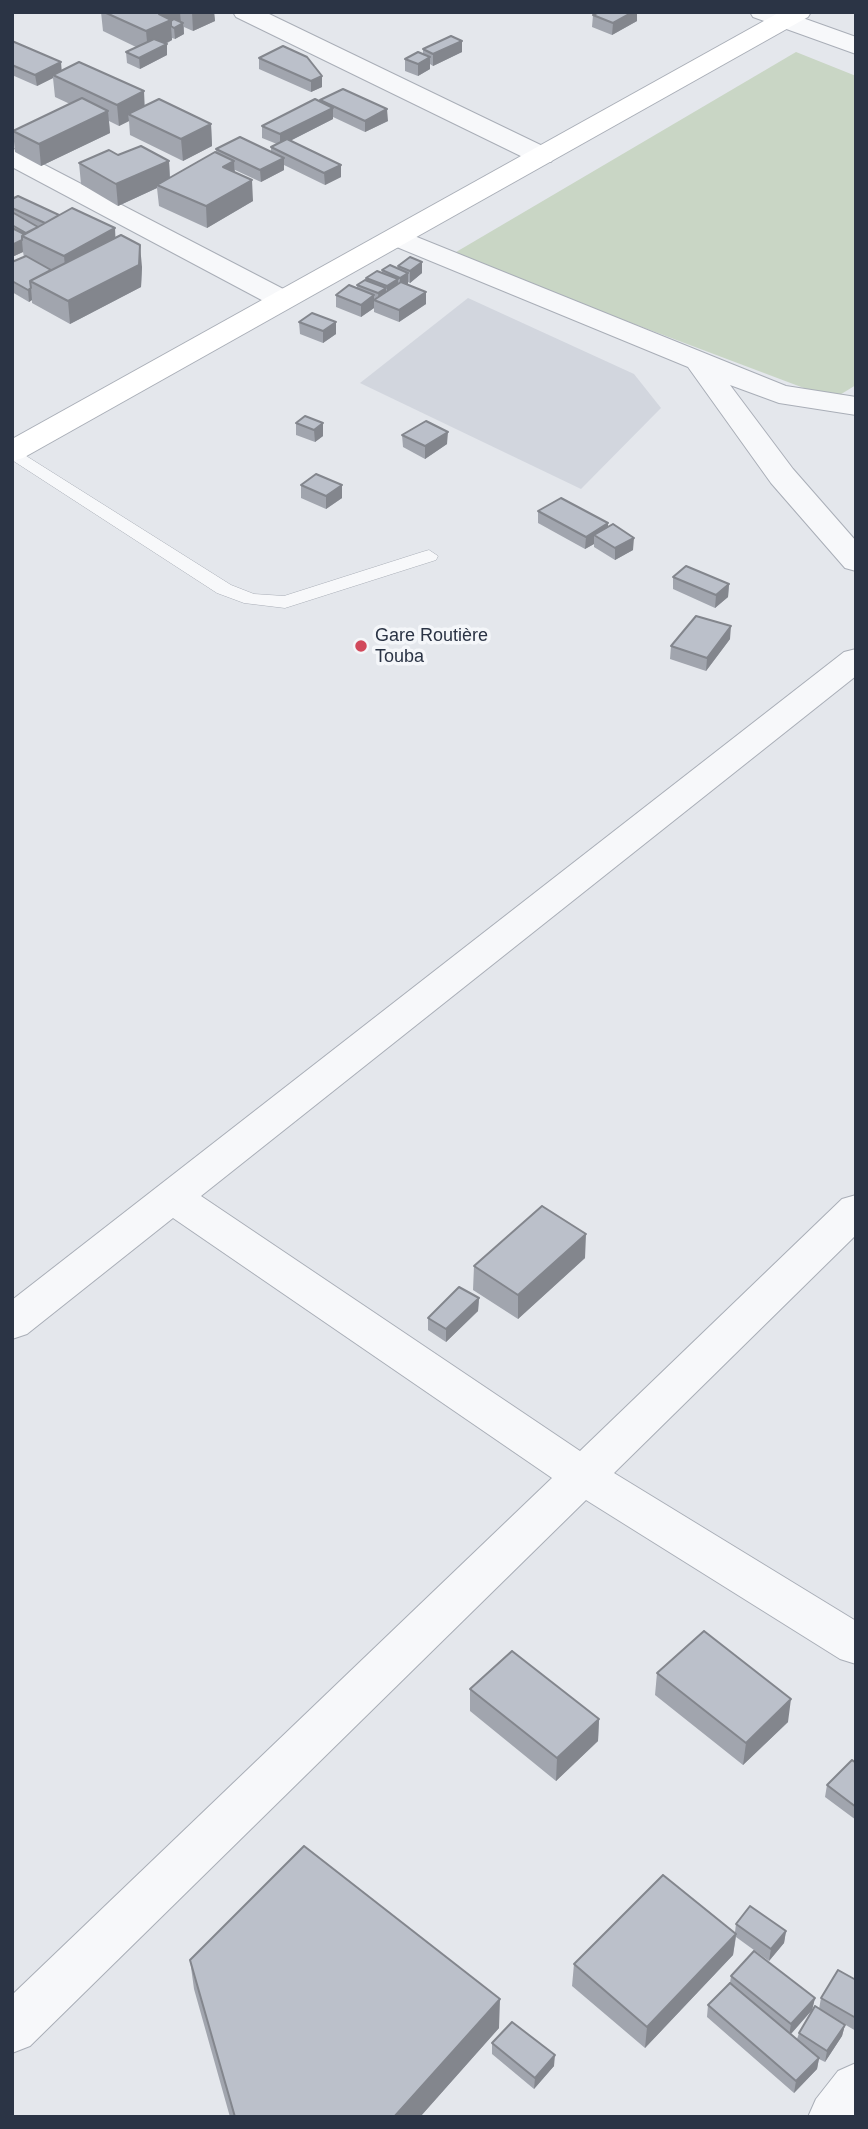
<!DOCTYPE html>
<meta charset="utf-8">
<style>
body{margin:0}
#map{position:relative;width:868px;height:2129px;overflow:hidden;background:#e4e7ec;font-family:Helvetica,sans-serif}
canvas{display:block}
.frame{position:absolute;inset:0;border:14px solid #2b3445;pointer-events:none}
</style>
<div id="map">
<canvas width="868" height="2129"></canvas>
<div class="frame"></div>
</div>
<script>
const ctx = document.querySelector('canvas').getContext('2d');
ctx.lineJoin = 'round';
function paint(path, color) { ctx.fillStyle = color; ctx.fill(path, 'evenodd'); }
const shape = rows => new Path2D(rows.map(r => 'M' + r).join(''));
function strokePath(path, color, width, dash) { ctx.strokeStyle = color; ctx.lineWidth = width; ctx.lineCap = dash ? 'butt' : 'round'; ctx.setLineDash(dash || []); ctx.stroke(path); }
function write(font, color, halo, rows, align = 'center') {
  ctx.font = font + ' Helvetica,sans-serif'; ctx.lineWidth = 7; ctx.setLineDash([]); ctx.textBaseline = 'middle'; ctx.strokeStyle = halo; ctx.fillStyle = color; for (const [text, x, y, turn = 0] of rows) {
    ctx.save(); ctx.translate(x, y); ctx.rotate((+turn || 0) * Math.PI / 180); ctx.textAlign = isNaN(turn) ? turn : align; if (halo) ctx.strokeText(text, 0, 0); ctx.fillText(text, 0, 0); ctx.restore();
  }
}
paint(shape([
 [468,298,634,374,661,408,581,489,360,383]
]), '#d2d6de');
paint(shape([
 [796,52,856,76,856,385,833,399,451,255]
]), '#c9d6c5');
const service = shape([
 [12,447,231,585,254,594,284,596,422,552,429,550,438,556,436,560,285,608,244,603,217,593,12,460,12,447]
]);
const minor = shape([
 [233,12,265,12,551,150,555,156,551,162,533,162,236,17,233,12],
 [750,12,786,12,856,37,856,54,753,17,750,12],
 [12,148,291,293,295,299,291,305,281,308,271,305,12,167,12,148],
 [397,229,786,386,856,397,856,415,779,403,730,385,793,469,856,541,856,571,845,568,771,483,688,367,387,243,383,237,387,231,397,229],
 [856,649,856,676,201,1196,580,1451,842,1199,856,1195,856,1235,614,1473,856,1621,856,1664,840,1659,586,1500,30,2046,12,2053,12,1995,552,1478,173,1218,27,1334,12,1339,12,1300,844,652,856,649],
 [856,2063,856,2117,808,2117,816,2099,838,2071,856,2063]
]);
const secondary = shape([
 [780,12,811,12,808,17,23,458,12,461,12,439,780,12]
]);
strokePath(service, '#a9aeb7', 1);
strokePath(minor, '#a9aeb7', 2);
strokePath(secondary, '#a9aeb7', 2);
paint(service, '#f7f8fa');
paint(minor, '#f7f8fa');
paint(secondary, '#fff');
paint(shape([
 [101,12,214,12,215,21,193,31,184,27,184,34,175,39,172,38,172,40,166,44,167,44,167,55,140,69,127,63,126,52,136,47,103,31],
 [593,15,637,21,612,35,592,27],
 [12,41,62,71,145,106,211,124,212,146,183,161,130,135,129,121,119,126,109,121,110,133,41,166,15,152,13,131,70,104,55,97,53,78,37,86,12,75],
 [423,49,462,52,433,66,430,64,430,69,418,76,405,71,405,59,423,54],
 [259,58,322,76,322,87,311,92,259,69],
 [320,100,388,121,365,132,333,117,333,119,290,141,341,177,325,185,284,165,284,170,261,182,235,170,235,172,253,201,207,228,159,206,157,188,118,206,81,184,79,163,118,155,169,161,170,178,216,153,216,149,271,152,271,147,277,144,262,138,262,126,320,102],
 [12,199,59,215,115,228,115,238,142,267,141,287,70,324,32,303,32,300,29,302,12,292,12,262,24,257,23,252,12,257],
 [422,262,422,273,410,283,408,282,408,285,426,292,426,304,399,322,374,312,374,308,361,317,336,307,336,295,357,288,357,285,366,280,366,278,382,273,382,270,398,268,398,266],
 [299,322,336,334,323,343,300,334],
 [305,416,323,436,315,442,296,435,296,423],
 [402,435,447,444,425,459,403,447],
 [301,485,342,485,342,498,326,509,301,498],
 [538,511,608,523,608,527,633,550,615,560,594,547,594,544,585,549,538,523],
 [673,577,729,584,728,597,715,608,673,589],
 [730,639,706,671,670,659,671,646],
 [585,1258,518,1319,473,1290,474,1266],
 [479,1298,478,1311,446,1342,428,1330,428,1318],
 [657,1673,788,1722,743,1765,655,1695],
 [470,1689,599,1719,598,1741,556,1781,470,1711],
 [856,1763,856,1820,825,1797,827,1785],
 [736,1924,786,1931,784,1943,769,1961,736,1937,733,1955,645,2048,572,1986,574,1964,735,1932],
 [190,1960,499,2028,420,2117,230,2117,194,1989],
 [731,1976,815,1998,812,2010,791,2034,797,2039,799,2033,819,2009,821,1998,856,1980,856,2031,839,2021,845,2025,842,2036,825,2062,819,2059,817,2069,794,2093,707,2017,708,2005,730,1983],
 [492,2043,554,2066,534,2089,492,2054]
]), '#a1a5ae');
paint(shape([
 [163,12,180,12,181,24,183,23,184,34,175,39,174,28,171,26,172,40,148,52,146,31,159,14],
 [192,12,214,12,215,21,193,31],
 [633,12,637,12,637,21,612,35,613,23],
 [462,41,462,52,433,66,433,54],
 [167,44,167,55,140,69,139,58],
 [430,57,430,69,418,76,418,64],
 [61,62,62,74,53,75,53,78,37,86,35,75],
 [322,76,322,87,311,92,311,81],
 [144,91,145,113,128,114,129,121,119,126,117,105],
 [333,108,333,119,280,146,280,134],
 [387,109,388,121,365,132,365,121],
 [108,111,110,133,41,166,39,144],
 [211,124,212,146,183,161,181,139],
 [284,158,284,170,261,182,260,170],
 [169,161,170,183,157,185,157,188,118,206,116,184],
 [234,161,235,183,223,167],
 [341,165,341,177,325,185,324,173],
 [252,180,253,201,207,228,206,206],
 [115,228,116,250,66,278,64,256],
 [22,240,23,252,12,257,12,245],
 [140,245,142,267,141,287,70,324,68,301],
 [422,262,422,273,410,283,410,271],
 [408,273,408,285,400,290,400,278],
 [398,279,398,291,387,298,387,286],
 [31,288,32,300,29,302,28,290],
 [386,288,386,300,379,302,378,293],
 [426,292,426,304,399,322,399,310],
 [374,295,374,308,361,317,361,305],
 [336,322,336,334,323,343,323,331],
 [323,423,323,436,315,442,314,430],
 [448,432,447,444,425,459,425,446],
 [342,485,342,498,326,509,326,496],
 [608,523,608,536,594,535,594,544,585,549,586,537],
 [634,538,633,550,615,560,615,548],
 [729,584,728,597,715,608,716,595],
 [731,626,730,639,706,671,707,658],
 [586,1234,585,1258,518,1319,518,1295],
 [479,1298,478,1311,446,1342,446,1329],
 [791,1699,788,1722,743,1765,746,1743],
 [599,1719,598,1741,556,1781,557,1758],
 [786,1931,784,1943,769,1961,771,1949],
 [736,1934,733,1955,645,2048,647,2027],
 [815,1998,812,2010,789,2036,791,2024],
 [500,1999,499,2028,420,2117,394,2117],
 [845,2025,842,2036,825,2062,827,2051],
 [555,2055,554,2066,534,2089,535,2078],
 [819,2058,817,2069,794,2093,796,2081]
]), '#83868d');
const building = shape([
 [104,12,163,12,159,14,171,20,146,31,104,12],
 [599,12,633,12,613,23,593,15,599,12],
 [174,19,183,23,174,28,171,26,171,21,174,19],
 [451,36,462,41,433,54,423,49,451,36],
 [154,39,167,44,139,58,126,52,154,39],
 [12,41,61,62,35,75,12,65,12,41],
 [283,46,307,57,322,76,311,81,259,58,283,46],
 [418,52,430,57,418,64,405,59,418,52],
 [79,62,144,91,117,105,53,75,79,62],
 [343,89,387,109,365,121,320,100,343,89],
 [82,98,108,111,39,144,13,131,82,98],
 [159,99,211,124,181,139,128,114,159,99],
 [315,99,333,108,280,134,262,126,315,99],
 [240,137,284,158,260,170,216,149,240,137],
 [287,139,341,165,324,173,271,147,287,139],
 [141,146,169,161,116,184,79,163,109,150,118,155,141,146],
 [215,152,234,161,223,167,252,180,206,206,157,185,215,152],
 [18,196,59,215,45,223,12,208,12,199,18,196],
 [72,208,115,228,64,256,22,236,72,208],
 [12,212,38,227,26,233,12,225,12,212],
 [12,228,24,234,22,236,22,240,12,245,12,228],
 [121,235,140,245,139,265,68,301,30,281,121,235],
 [26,256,51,270,30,281,31,288,28,290,12,281,12,262,26,256],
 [410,257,422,262,410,271,398,266,410,257],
 [390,265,408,273,400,278,382,270,390,265],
 [377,271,398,279,387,286,366,278,377,271],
 [365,280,386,288,378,293,357,285,365,280],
 [401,282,426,292,399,310,374,300,401,282],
 [349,285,374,295,361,305,336,295,349,285],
 [312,313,336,322,323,331,299,322,312,313],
 [305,416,323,423,314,430,296,423,305,416],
 [426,421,448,432,425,446,402,435,426,421],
 [316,474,342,485,326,496,301,485,316,474],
 [561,498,608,523,586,537,538,511,561,498],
 [613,524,634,538,615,548,594,535,613,524],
 [686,566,729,584,716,595,673,577,686,566],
 [696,616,731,626,707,658,671,646,696,616],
 [542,1206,586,1234,518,1295,474,1266,542,1206],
 [459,1287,479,1298,446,1329,428,1318,459,1287],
 [704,1631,791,1699,746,1743,657,1673,704,1631],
 [512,1651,599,1719,557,1758,470,1689,512,1651],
 [852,1760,856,1763,856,1807,827,1785,852,1760],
 [304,1846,500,1999,394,2117,235,2117,190,1960,304,1846],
 [663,1875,736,1934,647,2027,574,1964,663,1875],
 [750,1906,786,1931,771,1949,736,1924,750,1906],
 [754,1951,815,1998,791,2024,731,1976,754,1951],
 [838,1970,856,1980,856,2018,821,1998,838,1970],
 [730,1983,819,2058,796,2081,708,2005,730,1983],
 [815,2006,845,2025,827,2051,799,2033,815,2006],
 [512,2022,555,2055,535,2078,492,2043,512,2022]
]);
paint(building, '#bbc0ca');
strokePath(building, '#83868d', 2);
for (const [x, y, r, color] of [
 [361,646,7,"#d1495b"]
]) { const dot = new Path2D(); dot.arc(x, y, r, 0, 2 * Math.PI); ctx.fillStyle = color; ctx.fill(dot); strokePath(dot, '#f4f6f9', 2.5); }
write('18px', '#2b3445', '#f4f6f9', [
 ["Gare Routière",375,636],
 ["Touba",375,657]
], 'left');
</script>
